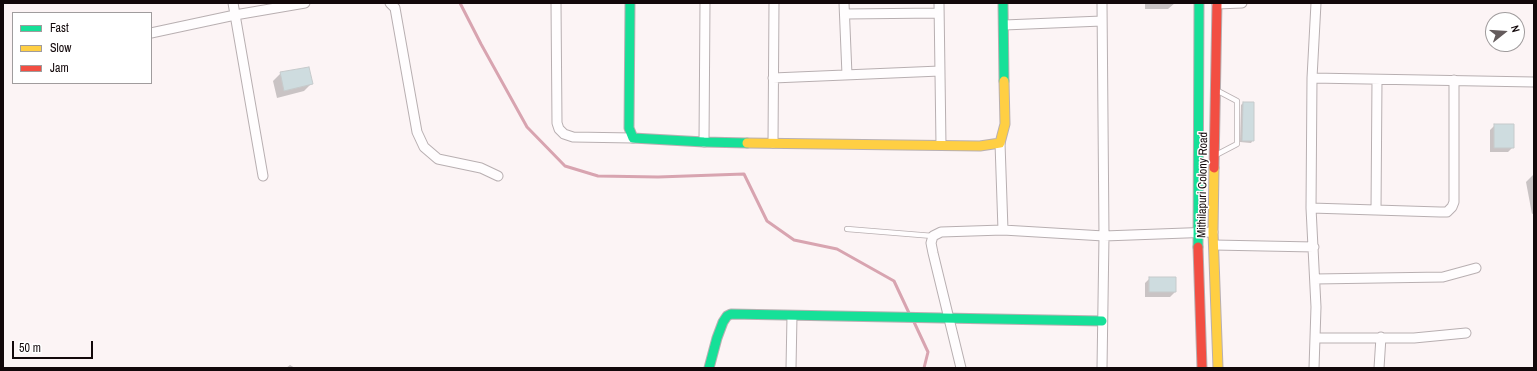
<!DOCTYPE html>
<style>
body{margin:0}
#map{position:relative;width:1537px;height:371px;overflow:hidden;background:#fcf4f5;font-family:"Archivo Narrow",sans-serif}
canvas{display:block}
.frame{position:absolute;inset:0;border:4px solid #12080a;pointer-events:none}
.legend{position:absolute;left:12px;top:12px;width:140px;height:72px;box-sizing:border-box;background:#fff;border:1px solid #a09c9d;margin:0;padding:5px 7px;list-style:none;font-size:12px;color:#12080a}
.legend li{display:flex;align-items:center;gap:8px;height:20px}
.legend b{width:20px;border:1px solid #a09c9d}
.north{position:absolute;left:1485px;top:12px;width:40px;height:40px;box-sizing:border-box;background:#fff;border:1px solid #a09c9d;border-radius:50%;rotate:73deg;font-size:11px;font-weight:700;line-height:16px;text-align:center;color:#12080a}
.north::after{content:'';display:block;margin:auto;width:14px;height:18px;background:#645b5c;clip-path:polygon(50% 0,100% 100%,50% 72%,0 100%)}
.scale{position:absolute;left:12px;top:341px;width:81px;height:18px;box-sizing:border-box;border:2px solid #12080a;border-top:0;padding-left:5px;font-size:12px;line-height:14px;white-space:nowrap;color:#12080a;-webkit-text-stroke:3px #fff;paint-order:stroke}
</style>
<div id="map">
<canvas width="1537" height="371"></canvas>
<div class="frame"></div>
<ul class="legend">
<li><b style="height:5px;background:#16e098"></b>Fast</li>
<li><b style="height:5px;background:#ffcf43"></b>Slow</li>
<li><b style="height:5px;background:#f24e42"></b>Jam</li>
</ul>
<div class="north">N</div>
<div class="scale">50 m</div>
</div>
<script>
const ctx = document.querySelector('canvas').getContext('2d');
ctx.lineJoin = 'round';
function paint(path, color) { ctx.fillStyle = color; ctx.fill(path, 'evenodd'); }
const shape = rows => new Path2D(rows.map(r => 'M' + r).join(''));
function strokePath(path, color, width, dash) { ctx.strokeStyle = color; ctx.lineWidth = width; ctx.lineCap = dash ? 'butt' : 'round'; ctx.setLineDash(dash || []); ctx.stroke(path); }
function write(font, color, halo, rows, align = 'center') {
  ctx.font = font + ' "Archivo Narrow",sans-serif'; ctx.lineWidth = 3; ctx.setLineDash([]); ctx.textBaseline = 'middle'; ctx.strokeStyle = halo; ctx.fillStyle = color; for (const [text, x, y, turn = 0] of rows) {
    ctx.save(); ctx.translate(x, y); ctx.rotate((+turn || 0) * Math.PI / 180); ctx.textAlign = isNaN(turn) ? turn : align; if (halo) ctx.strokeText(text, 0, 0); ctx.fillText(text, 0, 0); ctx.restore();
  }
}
paint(shape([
 [1145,3,1175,3,1168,9,1145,9],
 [281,73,312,83,304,91,277,98,273,81],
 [1243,103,1253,140,1251,143,1240,142,1241,105],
 [1495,125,1513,147,1508,152,1490,152,1490,130],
 [1534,174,1534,213,1532,214,1526,182],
 [1150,278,1175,292,1170,297,1145,297,1145,283],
 [290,365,295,368,286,368]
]), '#0003');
strokePath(shape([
 [460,3,481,44,527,127,565,166,598,176,658,177,744,174,767,221,794,240,837,249,894,281,909,313],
 [914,322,928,352,924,368]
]), '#d8a4b0', 3);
const building = shape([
 [309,67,313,84,284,91,280,72,309,67],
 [1243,102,1254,102,1254,141,1242,141,1243,102],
 [1494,124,1514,124,1514,148,1494,148,1494,124],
 [1149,277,1176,277,1176,292,1149,292,1149,277]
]);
paint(building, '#cedcdf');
strokePath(building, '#c6cacb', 1);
const lane = shape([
 [1216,155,1237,144,1237,101,1218,91],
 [847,229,933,236]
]);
const street = shape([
 [233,3,263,176],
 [390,3,395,8,417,132,424,147,438,159,481,168,498,176],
 [556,3,557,123,559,129,564,134,573,137,633,138],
 [844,3,847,75],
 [939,3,941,145],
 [1217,4,1242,3],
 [845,14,939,13],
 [1004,25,1102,21],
 [151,33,235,15,305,3],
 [773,78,940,71],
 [1312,78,1534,82],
 [704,142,705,3],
 [773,143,774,3],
 [1000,143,1003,230],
 [1311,208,1440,212,1447,212,1452,207,1454,202,1454,80],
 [1376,210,1377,80],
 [1214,245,1314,247],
 [1315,279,1443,277,1476,268],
 [1315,338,1414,338,1466,333],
 [791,368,792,316],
 [961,368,933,253,931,243,933,236,941,232,1003,230,1104,236,1213,232],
 [1102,368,1104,236,1102,3],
 [1314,368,1316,307,1311,208,1312,78,1316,3],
 [1379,368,1381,337]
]);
const fast = shape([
 [630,3,629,128,633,138,704,142,747,143],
 [1003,3,1004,81],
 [1198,247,1199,3],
 [709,368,717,338,723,322,727,316,731,314,1102,321]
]);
const slow = shape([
 [747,143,980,146,1000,143,1005,124,1004,81],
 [1214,168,1213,232,1218,368]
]);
const jam = shape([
 [1214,168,1217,3],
 [1198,247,1202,368]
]);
strokePath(lane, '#b8afb1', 6);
strokePath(street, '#b8afb1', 11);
strokePath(fast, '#b8afb1', 11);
strokePath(slow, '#b8afb1', 11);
strokePath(jam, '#b8afb1', 11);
strokePath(lane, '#fffdfe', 4.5);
strokePath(street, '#fffdfe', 9);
strokePath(fast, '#16e098', 9);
strokePath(slow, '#ffcf43', 9);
strokePath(jam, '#f24e42', 9);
write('12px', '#12080a', '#fff', [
 ["Mithilapuri Colony Road",1203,185,-89]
]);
</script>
